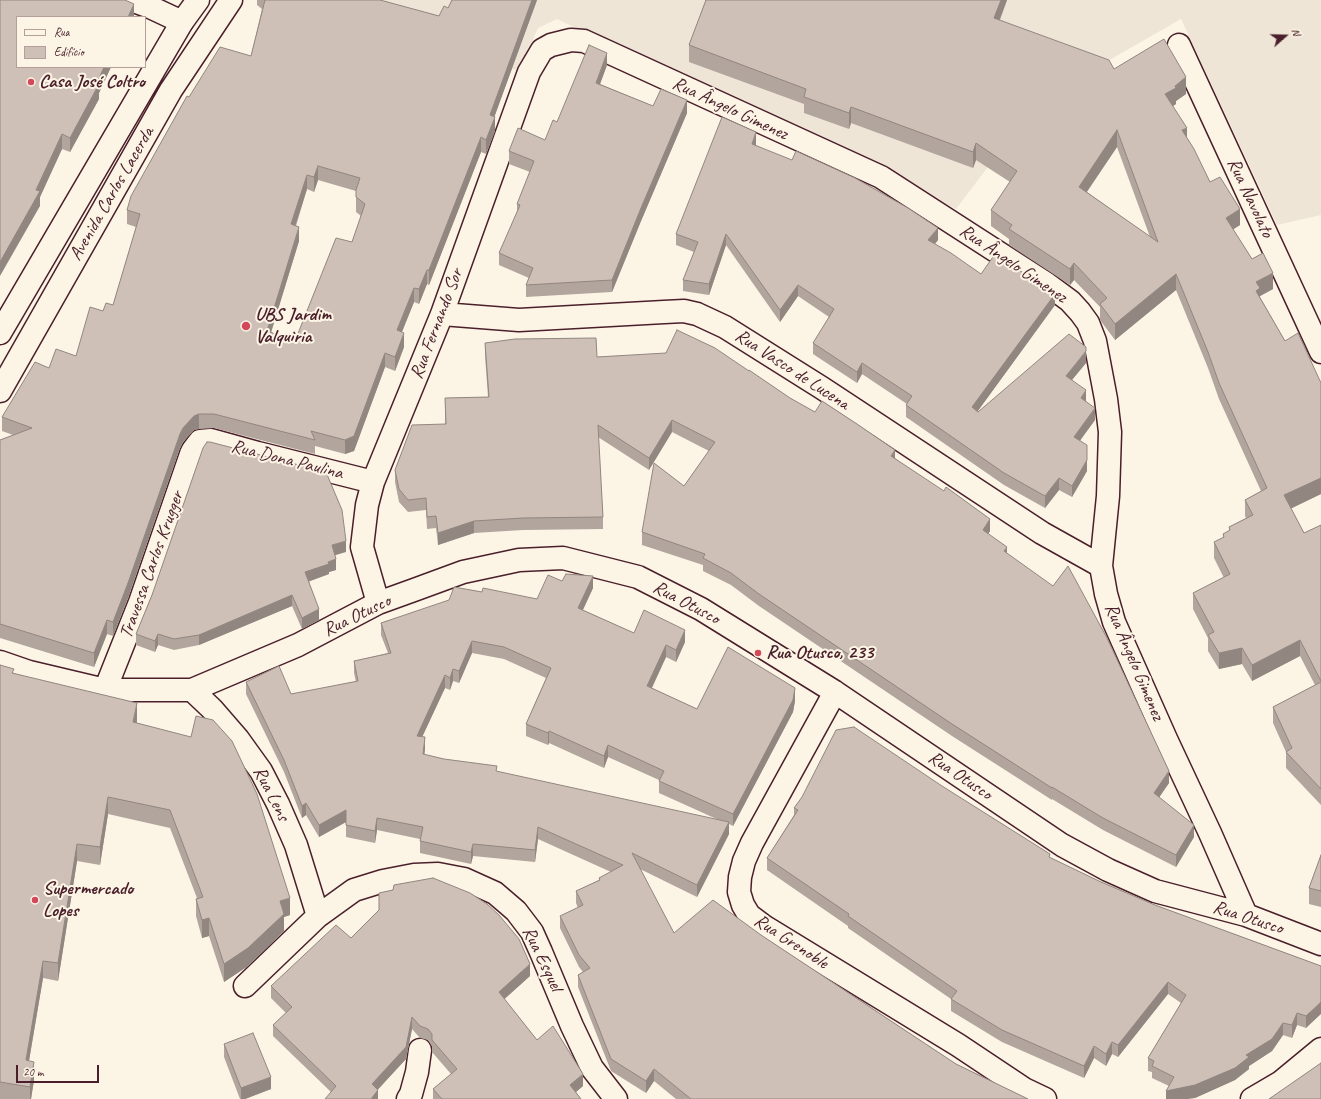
<!DOCTYPE html>
<meta charset="utf-8">
<style>
body{margin:0}
#map{position:relative;width:1321px;height:1099px;overflow:hidden;background:#fcf5e5;font-family:Caveat,sans-serif}
canvas{display:block}
.legend{position:absolute;left:16px;top:16px;width:130px;height:52px;box-sizing:border-box;background:#fcf5e5;border:1px solid #b59f9b;margin:0;padding:5px 7px;list-style:none;font-size:12px;color:#4a1f2b}
.legend li{display:flex;align-items:center;gap:8px;height:20px}
.legend b{width:20px;border:1px solid #b59f9b}
.north{position:absolute;left:1265px;top:16px;width:40px;height:40px;-webkit-text-stroke:3px #fcf5e5;paint-order:stroke;rotate:70deg;font-size:11px;font-weight:700;line-height:16px;text-align:center;color:#4a1f2b}
.north::after{content:'';display:block;margin:auto;width:14px;height:18px;background:#4a1f2b;clip-path:polygon(50% 0,100% 100%,50% 72%,0 100%)}
.scale{position:absolute;left:16px;top:1065px;width:83px;height:18px;box-sizing:border-box;border:2px solid #4a1f2b;border-top:0;padding-left:5px;font-size:12px;line-height:14px;white-space:nowrap;color:#4a1f2b;-webkit-text-stroke:3px #fcf5e5;paint-order:stroke}
</style>
<div id="map">
<canvas width="1321" height="1099"></canvas>
<ul class="legend">
<li><b style="height:5px;background:#fcf5e5"></b>Rua</li>
<li><b style="height:11px;background:#cfc0b7"></b>Edifício</li>
</ul>
<div class="north">N</div>
<div class="scale">20 m</div>
</div>
<script>
const ctx = document.querySelector('canvas').getContext('2d');
ctx.lineJoin = 'round';
function paint(path, color) { ctx.fillStyle = color; ctx.fill(path, 'evenodd'); }
const shape = rows => new Path2D(rows.map(r => 'M' + r).join(''));
function strokePath(path, color, width, dash) { ctx.strokeStyle = color; ctx.lineWidth = width; ctx.lineCap = dash ? 'butt' : 'round'; ctx.setLineDash(dash || []); ctx.stroke(path); }
function write(font, color, halo, rows, align = 'center') {
  ctx.font = font + ' Caveat,sans-serif'; ctx.lineWidth = 4; ctx.setLineDash([]); ctx.textBaseline = 'middle'; ctx.strokeStyle = halo; ctx.fillStyle = color; for (const [text, x, y, turn = 0] of rows) {
    ctx.save(); ctx.translate(x, y); ctx.rotate((+turn || 0) * Math.PI / 180); ctx.textAlign = isNaN(turn) ? turn : align; if (halo) ctx.strokeText(text, 0, 0); ctx.fillText(text, 0, 0); ctx.restore();
  }
}
paint(shape([
 [320,0,1321,0,1321,215,1277,225,1181,19,1038,101,956,209,557,19,538,28,519,71]
]), '#eee5d7');
const minor = shape([
 [131,0,150,7,182,22],
 [1179,45,1321,352],
 [442,314,519,320,664,312,684,311,697,314,725,327,822,388,1042,533,1101,566],
 [378,603,362,547,367,505,373,482,442,314,529,72,542,50,551,45,571,40,584,41,881,177,1047,284,1070,301,1080,312,1088,323,1095,341,1106,399,1110,432,1108,496,1101,566,1106,594,1114,622,1166,739,1210,833,1246,915],
 [0,662,29,672,105,690,192,690,298,645,378,603,414,590,463,572,519,560,563,558,638,577,701,609,835,692,1062,845,1108,870,1155,891,1246,915,1321,944],
 [105,690,140,602,191,454,193,450,200,441,211,440,258,453,373,482],
 [192,690,212,709,238,739,261,771,278,804,296,845,318,916],
 [835,692,752,843,744,861,740,877,739,892,743,905,749,915,765,927,958,1045,1024,1089,1045,1099],
 [245,986,318,916,354,890,383,881,414,875,438,874,464,879,495,893,516,911,532,932,541,952,572,1026,592,1068,616,1099],
 [408,1099,411,1094,417,1072,420,1050],
 [1252,1099,1281,1082,1321,1049]
]);
const secondary = shape([
 [0,333,182,22,198,0],
 [0,391,171,90,231,0]
]);
strokePath(minor, '#4a1f2b', 25);
strokePath(secondary, '#4a1f2b', 25);
strokePath(minor, '#fcf5e5', 22);
strokePath(secondary, '#fcf5e5', 22);
paint(shape([
 [0,0,134,17,17,67,111,67,99,93,99,99,70,152,62,149,40,197,40,206],
 [257,0,380,0,439,16,448,8,452,0,537,0,494,117,495,131,486,154,481,152,429,285,427,284,419,304,414,302,402,332,404,347,395,371,385,367,354,451,345,454,315,446,315,454,214,428,199,429,194,430,183,442,180,448,128,598,113,636,107,634,94,667,0,638,0,440,13,435,2,431,2,417,49,368,76,356,103,311,113,305,136,227,127,224,127,210,189,97,251,56,262,9,257,5],
 [318,180,356,191,356,212,361,216,352,242,295,341,271,333,299,241,296,226,307,189,314,192],
 [706,0,1007,0,1000,20,1114,69,1186,94,1176,101,1176,104,1173,106,1187,138,1210,182,1240,225,1233,229,1252,259,1273,289,1260,296,1260,297,1285,341,1321,383,1321,494,1291,508,1304,533,1321,525,1321,805,1286,768,1286,752,1273,723,1273,707,1315,685,1300,656,1252,681,1242,664,1219,669,1208,651,1208,638,1193,609,1193,593,1224,578,1214,558,1214,542,1223,538,1223,534,1229,531,1229,527,1246,518,1245,516,1245,500,1261,491,1219,399,1208,368,1176,290,1115,340,1100,320,1100,307,1074,280,1070,285,1009,245,1009,239,991,226,991,210,1010,182,976,160,973,168,851,123,849,129,804,113,804,104,689,62,689,45],
 [1117,147,1150,237,1087,192],
 [607,65,600,84,653,106,687,113,641,221,612,292,526,297,526,285,529,278,499,265,499,253,517,213,517,204,530,172,509,164,509,151,545,140,557,122],
 [756,144,756,145,938,240,935,244,981,274,1055,305,977,412,1086,363,1072,380,1086,401,1095,420,1080,440,1087,456,1087,471,1072,497,1059,490,1045,508,1004,485,906,417,906,405,907,404,862,374,857,383,813,354,813,343,829,317,798,296,780,322,726,245,709,295,683,291,683,280,694,252,676,245,676,234],
 [485,343,597,357,749,371,790,398,895,458,990,531,988,534,1007,554,1169,783,1159,797,1194,837,1176,867,1103,830,1052,799,1052,800,952,736,759,606,731,585,703,571,703,565,642,545,642,532,684,486,709,451,672,432,649,470,598,437,603,517,603,529,523,530,474,533,438,545,436,528,427,529,426,510,408,512,399,502,395,482,395,470,445,424,445,398,488,397,485,355],
 [346,552,335,555,336,570,329,572,329,574,309,581,319,620,302,629,292,606,199,645,174,650,158,645,155,652,136,645,136,634,152,595],
 [562,581,593,588,583,610,634,633,685,642,676,662,666,657,652,688,697,709,795,701,793,712,733,826,729,824,729,834,697,897,640,869,674,933,761,935,956,1064,1028,1099,676,1099,654,1081,646,1093,611,1071,578,987,578,975,583,972,579,967,560,928,560,916,578,908,576,903,576,891,599,880,599,878,611,872,538,839,535,862,473,856,471,864,420,853,420,839,377,830,375,843,346,837,346,822,319,837,306,815,302,818,284,772,246,694,246,682,291,694,356,682,354,673,354,661,388,653,381,635,381,623,482,592,537,599],
 [472,653,504,659,546,678,526,724,526,736,548,745,549,743,604,768,608,757,659,780,659,793,721,821,497,772,424,755,425,749,422,737,445,688,450,690,453,681,459,683],
 [0,665,14,673,137,720,137,723,290,915,284,917,284,931,248,966,224,982,209,936,202,938,196,916,196,899,197,898,170,828,108,814,100,865,77,861,58,981,43,978,29,1061,34,1080,31,1099,0,1099],
 [794,808,1050,858,1101,882,1155,905,1321,966,1306,1028,1297,1025,1292,1038,1283,1035,1272,1051,1249,1066,1249,1069,1235,1080,1195,1098,1166,1099,1169,1086,1152,1078,1152,1072,1148,1071,1148,1058,1181,1003,1168,994,1118,1057,1112,1054,1106,1066,1094,1058,1084,1078,1002,1042,951,1011,951,999,848,928,848,926,767,870,767,858,794,815],
 [1321,855,1321,907,1309,904,1309,888],
 [351,938,530,976,504,999,537,1040,583,1086,576,1092,581,1099,433,1099,433,1089,451,1074,432,1052,432,1046,428,1040,420,1038,412,1029,406,1059,378,1089,378,1099,331,1092,273,1036,273,1025,286,1013,271,998,271,986],
 [224,1044,271,1089,245,1099,240,1099,224,1057]
]), '#b2a59d');
paint(shape([
 [532,0,537,0,490,129,490,115],
 [1001,0,1007,0,994,34,994,18],
 [134,4,134,17,128,17],
 [607,53,607,65,596,95,596,83],
 [104,67,111,67,99,93,99,99,70,152,70,138],
 [1186,77,1186,94,1176,101,1176,104,1165,111,1165,94,1175,86],
 [687,100,687,113,641,221,612,292,612,280,641,208],
 [851,107,851,123,849,129,849,113],
 [495,117,495,131,486,154,486,140],
 [1187,128,1187,144,1182,130],
 [1117,130,1117,147,1079,203,1079,187],
 [756,132,756,144,752,156,752,144],
 [62,134,62,149,40,197,40,206,0,276,0,262,36,190],
 [481,137,481,152,429,285,429,270],
 [976,143,976,160,973,168,973,152],
 [318,166,318,180,314,192,314,177],
 [307,175,307,189,291,239,291,224],
 [1240,209,1240,225,1226,234,1226,218],
 [299,227,299,241,267,345,267,331],
 [938,228,938,240,928,252,928,240],
 [726,234,726,245,709,295,709,284],
 [1074,263,1074,280,1070,285,1070,269],
 [427,270,427,284,419,304,419,289],
 [1273,273,1273,289,1260,296,1260,304,1256,307,1256,282],
 [1176,274,1176,290,1115,340,1115,324],
 [798,285,798,296,780,322,780,310],
 [414,288,414,302,397,344,397,330],
 [1055,294,1055,305,972,419,972,407],
 [404,333,404,347,395,371,395,357],
 [1086,351,1086,363,1066,387,1066,376],
 [385,353,385,367,354,451,345,454,345,440],
 [862,363,862,374,857,383,857,372],
 [1086,390,1086,402,1081,398],
 [1095,408,1095,420,1074,449,1074,437],
 [199,414,199,429,194,430,183,442,180,448,128,598,113,636,113,622,180,434,183,428,194,416],
 [672,420,672,432,649,470,649,458],
 [1087,445,1087,471,1072,497,1072,486],
 [895,450,895,462,891,456],
 [1059,478,1059,490,1045,508,1045,496],
 [1321,478,1321,494,1284,512,1284,495],
 [990,519,990,531,983,542,983,530],
 [474,521,474,533,438,545,438,533],
 [346,541,346,552,332,556,332,545],
 [1007,547,1007,559,1004,551],
 [336,559,336,570,329,572,329,574,305,583,305,572],
 [593,576,593,588,578,620,578,608],
 [292,595,292,606,199,645,199,635],
 [319,609,319,620,302,629,302,618],
 [107,620,107,634,94,667,94,653],
 [685,630,685,642,676,662,676,650],
 [158,634,158,645,155,652,155,641],
 [1300,640,1300,656,1252,681,1252,665],
 [472,641,472,653,459,683,459,671],
 [666,645,666,657,647,698,647,686],
 [1242,648,1242,664,1219,669,1219,653],
 [453,669,453,681,450,690,450,678],
 [445,675,445,688,417,748,417,736],
 [795,688,795,701,793,712,733,826,733,814],
 [137,703,137,720,133,740,133,722],
 [549,731,549,743,548,745,548,733],
 [425,737,425,749,423,766,423,754],
 [608,745,608,757,604,768,604,756],
 [1169,771,1169,783,1154,805,1154,793],
 [108,797,108,814,100,865,100,847],
 [306,803,306,815,302,818,302,806],
 [346,810,346,822,319,837,319,825],
 [377,818,377,830,375,843,375,831],
 [729,822,729,834,697,897,697,885],
 [1194,825,1194,837,1176,867,1176,855],
 [538,827,538,839,535,862,535,850],
 [77,844,77,861,58,981,58,963],
 [473,844,473,856,471,864,471,852],
 [290,898,290,915,284,917,284,931,248,966,224,982,224,964,280,901],
 [209,918,209,936,202,938,202,920],
 [43,961,43,978,26,1078,26,1060],
 [530,964,530,976,499,1004,499,992],
 [1168,982,1168,994,1118,1057,1118,1045],
 [1321,1002,1321,1014,1306,1028,1306,1016],
 [1297,1013,1297,1025,1292,1038,1292,1025],
 [412,1017,412,1029,406,1059,372,1096,372,1084],
 [1283,1023,1283,1035,1272,1051,1249,1066,1249,1069,1235,1080,1195,1098,1188,1099,1166,1099,1166,1091,1246,1055],
 [1112,1042,1112,1054,1106,1066,1106,1054],
 [1094,1046,1094,1058,1084,1078,1084,1066],
 [34,1062,34,1080,31,1099,30,1099,30,1087],
 [654,1069,654,1081,646,1093,646,1081],
 [583,1074,583,1086,570,1097,570,1085],
 [271,1077,271,1089,245,1099,241,1099,241,1088],
 [378,1090,378,1099,371,1099]
]), '#918680');
const building = shape([
 [0,0,125,0,134,4,128,17,17,17,17,67,104,67,97,83,99,84,70,138,62,134,36,190,40,191,0,262,0,0],
 [265,0,380,0,439,16,444,6,448,8,452,0,532,0,490,115,495,117,486,140,481,137,429,270,427,270,419,289,414,288,397,330,404,333,395,357,385,353,354,436,345,440,311,431,315,440,214,414,199,414,194,416,183,428,180,434,128,583,113,622,107,620,94,653,0,624,0,440,32,428,2,417,35,362,49,368,56,349,76,356,90,307,103,311,106,303,113,305,140,214,127,210,131,196,187,96,189,97,220,47,251,56,265,0],
 [318,166,360,178,356,190,356,197,365,204,352,242,336,238,295,341,267,331,299,227,291,224,307,175,314,177,318,166],
 [706,0,1001,0,994,18,1109,60,1114,69,1164,39,1186,77,1175,86,1176,88,1165,94,1187,128,1182,130,1194,149,1210,182,1220,177,1240,209,1226,218,1252,259,1263,253,1273,273,1256,282,1260,288,1256,291,1285,341,1298,333,1321,383,1321,478,1284,495,1304,533,1321,525,1321,681,1300,640,1252,665,1242,648,1219,653,1208,635,1214,632,1193,593,1230,574,1214,542,1224,537,1223,534,1230,530,1229,527,1253,515,1245,500,1267,488,1219,383,1208,352,1176,274,1115,324,1100,304,1107,298,1074,263,1070,269,1009,229,1012,225,991,210,1017,171,976,143,973,152,851,107,849,113,804,97,806,89,689,45,706,0],
 [1117,130,1158,242,1079,187,1117,130],
 [589,45,607,53,596,83,653,106,661,89,687,100,641,208,612,280,526,285,533,268,499,253,520,205,517,204,534,161,509,151,518,128,545,140,553,120,557,122,589,45],
 [722,117,756,132,752,144,792,160,796,151,855,178,908,208,938,228,928,240,951,253,981,274,995,254,1055,294,972,407,978,412,1069,334,1086,347,1086,351,1066,376,1086,390,1081,398,1095,408,1074,437,1087,445,1087,460,1072,486,1059,478,1045,496,1004,473,906,405,912,396,862,363,857,372,813,343,834,309,798,285,780,310,726,234,709,284,683,280,698,242,676,234,722,117],
 [677,330,715,348,749,371,749,370,790,398,815,412,822,401,857,424,895,450,891,456,944,491,946,487,990,519,983,530,1007,547,1004,551,1053,586,1068,566,1107,638,1169,771,1154,793,1194,825,1176,855,1103,818,1052,787,1052,788,952,724,759,594,731,573,703,558,705,554,642,532,654,463,684,486,715,442,672,420,649,458,598,425,603,517,523,518,474,521,438,533,436,516,427,517,426,498,408,500,399,489,395,470,412,425,446,424,445,398,489,397,485,343,515,339,596,338,597,357,666,353,677,330],
 [207,442,210,442,326,472,342,510,346,541,332,545,336,559,328,562,329,564,305,572,319,609,302,618,292,595,199,635,174,639,158,634,155,641,136,634,152,595,203,448,207,442],
 [566,574,593,576,578,608,634,633,644,610,685,630,676,650,666,645,647,686,697,709,728,647,795,688,793,700,733,814,659,781,664,771,608,745,604,756,549,731,548,733,526,724,551,668,504,647,472,641,459,671,453,669,450,678,445,675,417,736,425,737,423,754,444,759,497,766,496,771,729,822,697,885,632,853,674,933,713,900,761,935,956,1064,1028,1099,691,1099,654,1069,646,1081,611,1059,578,975,590,968,579,955,560,916,583,905,576,891,600,880,599,878,623,865,538,827,535,850,473,844,471,852,420,841,423,827,377,818,375,831,346,825,346,810,319,825,306,803,302,806,284,760,246,682,279,666,291,694,358,681,354,661,391,653,381,623,449,600,454,587,482,592,483,588,537,599,548,575,562,581,566,574],
 [0,665,14,669,12,673,137,703,133,722,191,737,196,716,213,720,232,741,257,794,290,898,280,901,284,914,248,948,224,964,209,918,202,920,196,899,203,897,170,810,108,797,100,847,77,844,58,963,43,961,26,1060,34,1062,30,1087,0,1082,0,665],
 [1321,682,1321,789,1286,752,1292,748,1273,707,1321,682],
 [854,727,942,786,1050,854,1049,857,1101,882,1155,905,1321,966,1321,1002,1306,1016,1297,1013,1292,1025,1283,1023,1272,1039,1246,1055,1249,1057,1235,1068,1195,1085,1166,1091,1174,1077,1152,1066,1154,1061,1148,1058,1186,995,1168,982,1118,1045,1112,1042,1106,1054,1094,1046,1084,1066,1002,1030,951,999,957,991,848,916,849,914,767,858,798,810,794,808,802,797,836,730,854,727],
 [1321,855,1321,891,1309,888,1321,855],
 [433,878,470,893,487,904,499,915,519,939,530,964,499,992,537,1040,553,1026,583,1074,570,1085,581,1099,442,1099,433,1089,457,1069,432,1040,432,1034,428,1029,420,1026,412,1017,406,1047,372,1084,378,1090,371,1099,325,1099,336,1086,273,1025,292,1007,271,986,336,925,351,938,379,910,379,893,393,890,394,885,433,878],
 [253,1033,271,1077,241,1088,224,1044,253,1033],
 [1321,1063,1321,1099,1269,1099,1321,1063]
]);
paint(building, '#cfc0b7');
strokePath(building, '#918680', 1);
for (const [x, y, r, color] of [
 [31,82,4,"#d1495b"],
 [246,326,5,"#d1495b"],
 [758,653,4,"#d1495b"],
 [35,900,4,"#d1495b"]
]) { const dot = new Path2D(); dot.arc(x, y, r, 0, 2 * Math.PI); ctx.fillStyle = color; ctx.fill(dot); strokePath(dot, '#fcf5e5', 1.5); }
write('bold 19px', '#4a1f2b', '#fcf5e5', [
 ["Casa José Coltro",39,82],
 ["UBS Jardim",255,315],
 ["Valquiria",255,337],
 ["Rua Otusco, 233",766,653],
 ["Supermercado",43,889],
 ["Lopes",43,911]
], 'left');
write('19px', '#4a1f2b', '#fcf5e5', [
 ["Rua Ângelo Gimenez",730,109,25],
 ["Avenida Carlos Lacerda",112,194,-60],
 ["Rua Navolato",1250,198,65],
 ["Rua Ângelo Gimenez",1013,264,34],
 ["Rua Fernando Sor",437,324,-69],
 ["Rua Vasco de Lucena",792,370,33],
 ["Rua Dona Paulina",287,460,14],
 ["Travessa Carlos Krugger",152,565,-70],
 ["Rua Otusco",686,603,28],
 ["Rua Otusco",357,616,-26],
 ["Rua Ângelo Gimenez",1134,662,67],
 ["Rua Otusco",960,776,34],
 ["Rua Lens",271,794,63],
 ["Rua Otusco",1248,918,18],
 ["Rua Grenoble",791,942,33],
 ["Rua Esquel",542,959,64]
]);
</script>
